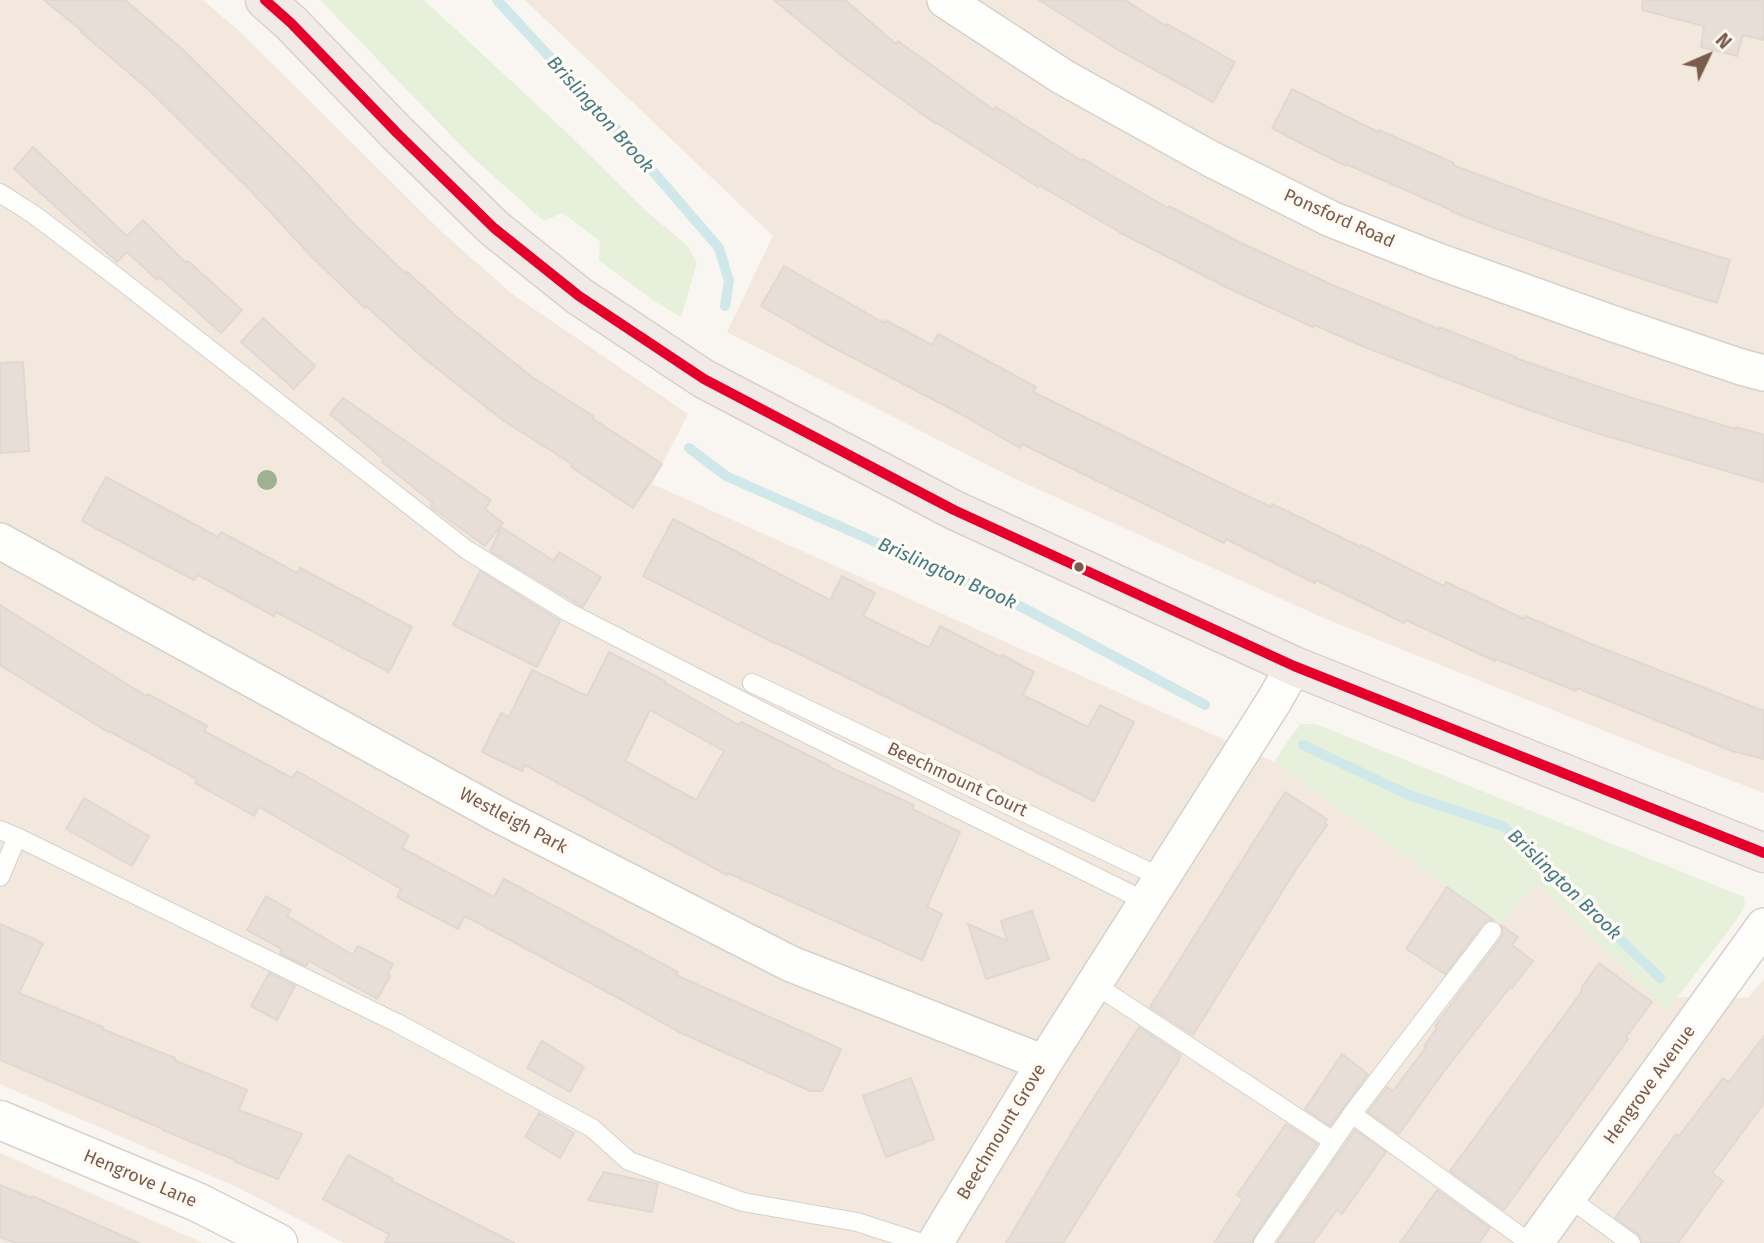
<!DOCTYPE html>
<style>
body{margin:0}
#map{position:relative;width:1764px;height:1243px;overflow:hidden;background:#f9f5f0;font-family:"Fira Sans",sans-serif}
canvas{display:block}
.north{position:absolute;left:1673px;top:21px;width:70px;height:70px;-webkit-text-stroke:5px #fffaf3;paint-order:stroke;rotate:46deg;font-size:19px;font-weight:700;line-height:28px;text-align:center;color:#7a5c4d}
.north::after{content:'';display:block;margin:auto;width:24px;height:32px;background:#7a5c4d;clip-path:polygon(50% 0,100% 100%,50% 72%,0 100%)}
</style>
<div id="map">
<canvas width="1764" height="1243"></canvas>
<div class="north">N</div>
</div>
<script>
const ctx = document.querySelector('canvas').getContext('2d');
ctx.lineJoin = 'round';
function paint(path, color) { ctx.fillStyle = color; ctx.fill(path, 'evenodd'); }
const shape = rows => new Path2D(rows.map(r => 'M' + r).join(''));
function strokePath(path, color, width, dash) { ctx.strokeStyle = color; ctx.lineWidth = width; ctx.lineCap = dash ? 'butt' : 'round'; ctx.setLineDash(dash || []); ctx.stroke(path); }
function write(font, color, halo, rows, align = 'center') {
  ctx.font = font + ' "Fira Sans",sans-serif'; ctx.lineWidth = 7; ctx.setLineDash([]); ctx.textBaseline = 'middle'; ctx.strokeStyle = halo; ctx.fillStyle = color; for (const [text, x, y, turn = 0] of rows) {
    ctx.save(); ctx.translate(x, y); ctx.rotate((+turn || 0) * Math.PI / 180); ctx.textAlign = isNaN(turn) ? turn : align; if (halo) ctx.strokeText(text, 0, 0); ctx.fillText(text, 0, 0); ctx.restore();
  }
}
paint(shape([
 [0,0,203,0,239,31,443,233,512,294,688,414,652,484,1274,762,1499,924,1536,884,1671,997,1748,998,1764,979,1764,1243,344,1243,239,1188,0,1084],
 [525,0,1764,0,1764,793,1660,753,1326,619,1011,477,727,332,773,236],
 [0,1153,70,1184,203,1243,0,1243]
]), '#f2e8de');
paint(shape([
 [320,0,424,0,564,130,647,212,688,246,697,263,681,317,654,301,599,260,600,241,562,213,544,221,471,156],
 [1301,724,1316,724,1744,897,1745,905,1735,922,1667,1011,1537,884,1499,924,1274,762,1292,735]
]), '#e7f0db');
strokePath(shape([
 [497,0,621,134,719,248,729,281,725,306],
 [689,448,726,476,1018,605,1205,705],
 [1303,745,1411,796,1503,826,1660,978]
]), '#d0e8ea', 10);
const building = shape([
 [44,0,125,0,182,49,303,169,355,225,405,273,406,271,458,318,532,377,593,416,592,418,662,464,633,508,571,467,572,464,504,421,421,356,366,306,365,308,311,256,251,191,149,90,81,32,82,31,44,0],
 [774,0,845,0,896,44,898,41,994,110,996,107,1082,161,1083,159,1168,208,1169,206,1243,244,1337,287,1439,329,1439,327,1516,357,1515,358,1623,395,1735,429,1736,427,1764,435,1764,482,1593,432,1515,405,1367,348,1314,325,1313,327,1230,289,1121,233,1039,185,1038,187,937,123,936,124,847,60,774,0],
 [1039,0,1125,0,1166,26,1167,24,1235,62,1213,102,1115,48,1039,0],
 [1643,0,1764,0,1764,40,1743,35,1737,56,1701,47,1704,26,1642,10,1643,0],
 [1292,89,1378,132,1379,130,1454,163,1453,165,1538,197,1652,236,1730,260,1717,303,1621,272,1489,226,1451,211,1451,210,1346,164,1346,166,1308,147,1272,128,1292,89],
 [33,147,127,236,143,220,186,263,188,261,242,310,221,333,159,277,157,280,127,252,117,262,14,169,33,147],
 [784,266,884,323,885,320,932,345,938,334,1036,387,1033,392,1214,480,1271,507,1272,504,1361,547,1361,545,1444,586,1446,582,1524,619,1525,616,1589,643,1764,711,1764,759,1732,751,1577,688,1576,691,1496,659,1495,661,1406,620,1404,623,1316,580,1315,583,1226,539,1224,543,1022,444,1020,448,959,413,825,343,761,306,784,266],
 [263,318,315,366,294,389,241,342,263,318],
 [23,362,29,451,0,453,0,363,23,362],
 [343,398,491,500,485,509,503,523,485,546,431,507,433,503,382,462,384,460,330,414,343,398],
 [106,477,218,537,221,532,297,573,300,568,412,627,389,672,276,612,274,616,198,575,194,580,82,521,106,477],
 [673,519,830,600,842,576,875,593,863,616,929,648,940,626,1001,657,1002,655,1034,672,1023,695,1088,727,1100,705,1134,722,1094,801,935,721,777,643,776,644,643,576,673,519],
 [501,527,554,561,559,552,601,577,583,607,490,551,501,527],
 [480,571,560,621,537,667,453,625,480,571],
 [0,605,146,696,148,694,207,726,204,731,292,778,297,771,409,835,402,848,494,897,504,879,678,972,676,975,841,1049,822,1091,810,1091,677,1031,624,1001,465,916,458,929,397,897,401,889,259,807,254,816,195,783,197,779,109,731,108,732,0,665,0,605],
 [609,652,665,681,664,682,739,725,741,722,830,766,829,767,914,805,912,809,960,832,927,907,942,914,922,960,728,873,727,875,525,765,522,771,482,752,501,713,509,717,532,670,587,696,609,652],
 [650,710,724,751,696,800,625,761,650,710],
 [1285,792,1327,819,1325,823,1327,825,1295,871,1193,1035,1150,1007,1285,792],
 [84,798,149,836,132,866,66,829,84,798],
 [1447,887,1494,920,1488,920,1483,924,1445,974,1406,949,1447,887],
 [266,896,291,910,287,916,353,955,358,946,393,964,387,975,390,976,377,999,309,961,306,966,280,953,282,949,247,930,266,896],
 [1032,911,1049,959,986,979,968,924,1007,941,1001,921,1032,911],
 [0,924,43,943,19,993,103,1027,102,1029,175,1058,174,1060,247,1090,239,1110,302,1134,278,1179,235,1162,235,1160,163,1130,163,1129,0,1060,0,924],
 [1501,925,1518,937,1512,945,1533,961,1512,988,1510,987,1445,1070,1399,1134,1368,1112,1387,1087,1393,1091,1426,1047,1424,1046,1437,1028,1435,1026,1501,938,1503,932,1501,925],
 [1599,963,1652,1002,1626,1037,1628,1039,1504,1210,1450,1171,1582,991,1582,987,1599,963],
 [269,973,295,986,277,1020,251,1006,269,973],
 [1139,1027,1181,1055,1177,1063,1063,1243,1006,1243,1074,1129,1139,1027],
 [1764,1036,1764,1103,1712,1173,1723,1181,1678,1243,1642,1243,1638,1234,1615,1218,1676,1134,1679,1136,1723,1078,1729,1082,1764,1036],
 [542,1041,584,1067,570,1092,527,1068,542,1041],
 [1342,1054,1368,1074,1330,1126,1305,1109,1342,1054],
 [911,1078,934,1139,886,1157,863,1096,911,1078],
 [539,1113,574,1133,560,1158,525,1137,539,1113],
 [1286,1124,1317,1144,1254,1237,1252,1243,1214,1243,1243,1199,1237,1195,1286,1124],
 [1355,1130,1386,1152,1342,1214,1337,1210,1313,1243,1277,1243,1355,1130],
 [348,1155,393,1179,392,1181,514,1243,385,1243,389,1234,323,1199,348,1155],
 [604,1172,658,1184,652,1212,588,1200,604,1172],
 [0,1185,31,1198,32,1196,139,1243,15,1243,0,1237,0,1185],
 [1437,1190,1490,1228,1479,1243,1400,1243,1437,1190]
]);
paint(building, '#e6ded7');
strokePath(building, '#e2d8d2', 2);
const lane = shape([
 [0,193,33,214,118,278,467,550,568,612,775,718,1147,902],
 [752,683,1162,878],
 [0,830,17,837,397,1023,592,1128,629,1161,743,1202,857,1222,922,1243],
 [0,877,17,837],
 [1094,984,1333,1141],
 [1352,1114,1530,1243],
 [1569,1198,1631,1243],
 [1263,1243,1352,1114,1492,931]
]);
const street = shape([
 [945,0,1063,77,1211,159,1331,219,1435,260,1611,323,1741,367,1764,373],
 [0,541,499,815,791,964,1044,1063],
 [935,1243,1044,1063,1274,701,1294,666],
 [1535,1243,1764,926]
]);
const secondary = shape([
 [0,1120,197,1202,278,1243]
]);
const highway = shape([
 [265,0,291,23,397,133,494,228,579,296,704,379,954,510,1294,666,1764,853]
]);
strokePath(lane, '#d7d1cb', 20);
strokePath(street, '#d7d1cb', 38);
strokePath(secondary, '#d9d2cb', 41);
strokePath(highway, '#dad1cc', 41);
strokePath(lane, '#fefefd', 18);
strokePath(street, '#fefefd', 35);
strokePath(secondary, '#fefefd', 38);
strokePath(highway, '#f2eae7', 38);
strokePath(shape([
 [265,0,291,23,397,133,494,228,579,296,704,379,954,510,1294,666,1764,853]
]), '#e4002b', 10);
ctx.fillStyle = '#9eb190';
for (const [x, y] of [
 [267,480]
]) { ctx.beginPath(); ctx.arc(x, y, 10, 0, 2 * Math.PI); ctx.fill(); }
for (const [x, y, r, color] of [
 [1079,567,6,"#7a5c4d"]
]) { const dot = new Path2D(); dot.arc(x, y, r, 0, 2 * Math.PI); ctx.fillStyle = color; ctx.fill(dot); strokePath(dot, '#fffaf3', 2.5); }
write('18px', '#7a5c4d', '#fffaf3', [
 ["Ponsford Road",1339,219,24],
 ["Beechmount Court",957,780,25],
 ["Westleigh Park",513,821,28],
 ["Hengrove Avenue",1650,1085,-54],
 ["Beechmount Grove",1002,1132,-59],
 ["Hengrove Lane",140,1179,23]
]);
write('italic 19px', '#437c86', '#fffaf3', [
 ["Brislington Brook",600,115,48],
 ["Brislington Brook",947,574,24],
 ["Brislington Brook",1564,885,44]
]);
</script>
